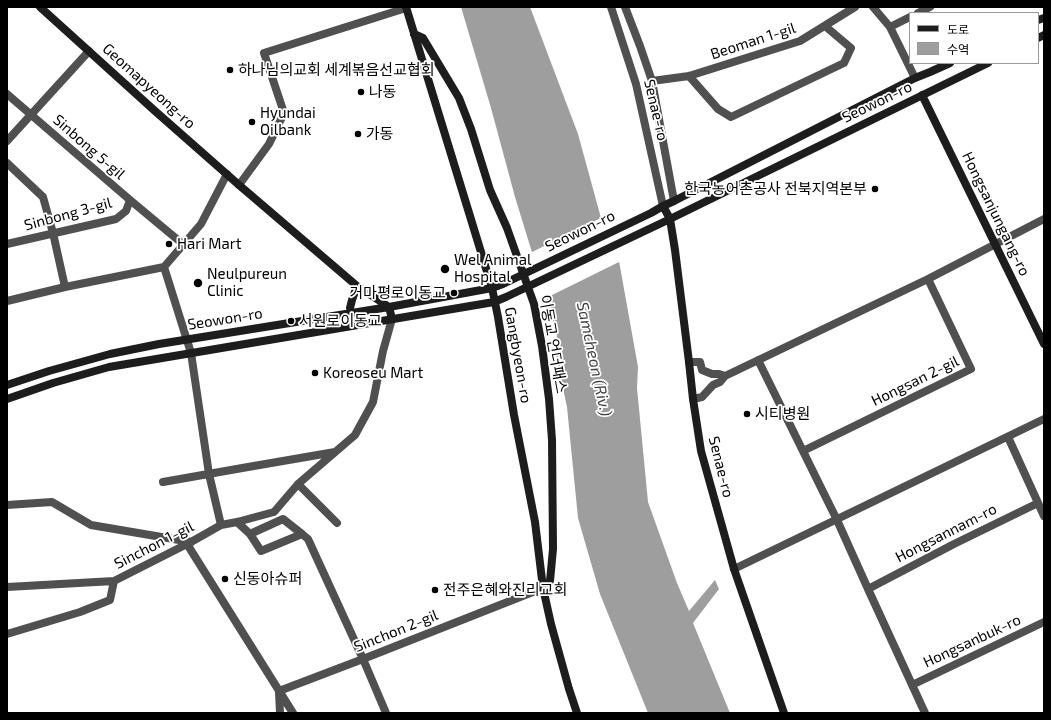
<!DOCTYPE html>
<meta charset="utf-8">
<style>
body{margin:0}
#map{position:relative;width:1051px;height:720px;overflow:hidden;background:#fff;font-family:"Exo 2","Noto Sans KR",sans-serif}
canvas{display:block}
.frame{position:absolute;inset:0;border:8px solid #000;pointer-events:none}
.legend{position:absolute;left:909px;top:12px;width:130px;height:52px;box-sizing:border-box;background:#fff;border:1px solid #999;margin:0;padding:5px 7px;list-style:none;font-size:12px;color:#000}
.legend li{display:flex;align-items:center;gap:8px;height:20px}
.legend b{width:20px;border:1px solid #999}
</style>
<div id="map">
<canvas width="1051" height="720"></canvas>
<div class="frame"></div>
<ul class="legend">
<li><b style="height:5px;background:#1d1d1d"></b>도로</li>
<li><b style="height:11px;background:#9e9e9e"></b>수역</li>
</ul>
</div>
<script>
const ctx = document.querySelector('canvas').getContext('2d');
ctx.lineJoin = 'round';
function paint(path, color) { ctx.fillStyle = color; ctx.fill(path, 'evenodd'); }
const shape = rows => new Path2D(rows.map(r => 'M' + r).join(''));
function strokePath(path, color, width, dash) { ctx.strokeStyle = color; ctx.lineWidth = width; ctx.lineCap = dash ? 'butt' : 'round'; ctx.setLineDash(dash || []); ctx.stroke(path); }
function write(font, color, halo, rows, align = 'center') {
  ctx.font = font + ' "Exo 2","Noto Sans KR",sans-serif'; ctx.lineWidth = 3.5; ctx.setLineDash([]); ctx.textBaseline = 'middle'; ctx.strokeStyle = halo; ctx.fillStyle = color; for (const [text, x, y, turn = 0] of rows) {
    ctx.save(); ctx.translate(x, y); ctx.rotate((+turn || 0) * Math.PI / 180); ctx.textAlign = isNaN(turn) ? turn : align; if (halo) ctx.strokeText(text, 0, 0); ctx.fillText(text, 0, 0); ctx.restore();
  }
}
paint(shape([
 [461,7,530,7,578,134,601,218,619,261,638,367,637,388,648,502,677,583,689,611,715,580,719,589,693,623,730,713,648,713,600,594,578,518,567,407,556,355,557,334,515,197,491,108]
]), '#9e9e9e');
paint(shape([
 [603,217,621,261,544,299,530,253]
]), '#fff');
strokePath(shape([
 [611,7,636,84,663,206],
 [625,7,640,46,652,81,674,201],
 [873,7,890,27,915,78],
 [918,13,930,7],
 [890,27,910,17],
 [689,76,718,109,731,117,844,63,851,48,825,26],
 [652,81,689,76,800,41,855,7],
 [7,94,130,200,184,245],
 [7,141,89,51],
 [7,163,43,197,53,233,65,287],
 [239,185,269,144,284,113,264,53,406,8],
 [7,244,116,219,126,211,130,200],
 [164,267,191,353,209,474,221,525],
 [7,301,65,287,164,267,201,224,227,174],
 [758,360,837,520,868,589,925,713],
 [689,362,700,362,702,370,712,374,719,374,725,376],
 [693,399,702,397,713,385,720,382,725,376,928,279,1044,219],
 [1008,437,1044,516],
 [803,451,971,369,928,279],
 [163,482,248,467,335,452],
 [298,484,337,523],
 [7,505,52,502,91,525,191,542],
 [237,522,250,534],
 [302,534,261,551,250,534,283,519,302,534,308,539,363,659,386,713],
 [187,544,293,713],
 [734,569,1044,419],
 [7,587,114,581,191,542,221,525,237,522,274,512,298,484,355,435,373,402,383,351,392,319],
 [868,589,954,544,1038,503],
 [7,634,80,612,110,600,114,581],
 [912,685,1044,622],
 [279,691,363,659,543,588],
 [279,692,280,713]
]), '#505050', 8);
strokePath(shape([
 [40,7,155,111,239,185,357,286,389,307,392,319],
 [406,7,492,288,498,317,514,415,535,522,543,588,551,624,569,689,577,713],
 [1038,20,1044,18],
 [414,34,423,38,459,98,471,129,490,190,507,228,534,304,542,346,549,399,552,440,553,549,550,581,543,588],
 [1038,38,1044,35],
 [922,95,1044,344],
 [663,206,670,219,675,250,689,362,693,399,701,451,734,569,784,713],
 [351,313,350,308,352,300,357,286],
 [7,385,49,371,110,354,159,344,389,307,492,288,503,284,651,213,663,206,674,201,915,78,930,72,950,63],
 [7,399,53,383,109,367,494,302,506,297,670,219,988,63]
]), '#1d1d1d', 8);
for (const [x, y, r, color] of [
 [230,70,4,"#000"],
 [361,92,4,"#000"],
 [252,122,4,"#000"],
 [358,134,4,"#000"],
 [875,189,4,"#000"],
 [169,244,4,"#000"],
 [445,269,5,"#000"],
 [198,283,5,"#000"],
 [454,293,4,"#000"],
 [291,321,4,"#000"],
 [315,373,4,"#000"],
 [747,414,4,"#000"],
 [225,579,4,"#000"],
 [435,590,4,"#000"]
]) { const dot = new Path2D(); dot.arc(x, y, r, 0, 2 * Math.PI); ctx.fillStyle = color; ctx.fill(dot); strokePath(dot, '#fff', 1.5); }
write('15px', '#000', '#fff', [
 ["Beoman 1-gil",753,41,-18],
 ["Geomapyeong-ro",149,86,42],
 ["Seowon-ro",877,102,-26],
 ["Senae-ro",656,110,77],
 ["Sinbong 5-gil",89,147,41],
 ["Sinbong 3-gil",68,214,-15],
 ["Hongsanjungang-ro",996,214,64],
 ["Seowon-ro",580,231,-26],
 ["Seowon-ro",225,319,-9],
 ["이동교 언더패스",553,344,80],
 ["Gangbyeon-ro",518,355,80],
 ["Hongsan 2-gil",915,381,-26],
 ["Senae-ro",721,467,76],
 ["Hongsannam-ro",946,533,-27],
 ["Sinchon 1-gil",154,545,-27],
 ["Sinchon 2-gil",396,631,-22],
 ["Hongsanbuk-ro",972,641,-25]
]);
write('15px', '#000', '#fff', [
 ["하나님의교회 세계볶음선교협회",238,70],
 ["나동",369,92],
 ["Hyundai",260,113],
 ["Oilbank",260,130],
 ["가동",366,134],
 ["한국농어촌공사 전북지역본부",867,189,"right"],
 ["Hari Mart",177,244],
 ["Wel Animal",454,260],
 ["Hospital",454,277],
 ["Neulpureun",207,274],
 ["Clinic",207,291],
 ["거마평로이동교",446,293,"right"],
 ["서원로이동교",299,321],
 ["Koreoseu Mart",323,373],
 ["시티병원",755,414],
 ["신동아슈퍼",233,579],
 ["전주은혜와진리교회",443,590]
], 'left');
write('italic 16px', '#3f3f3f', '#fff', [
 ["Samcheon (Riv.)",594,359,78]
]);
</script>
